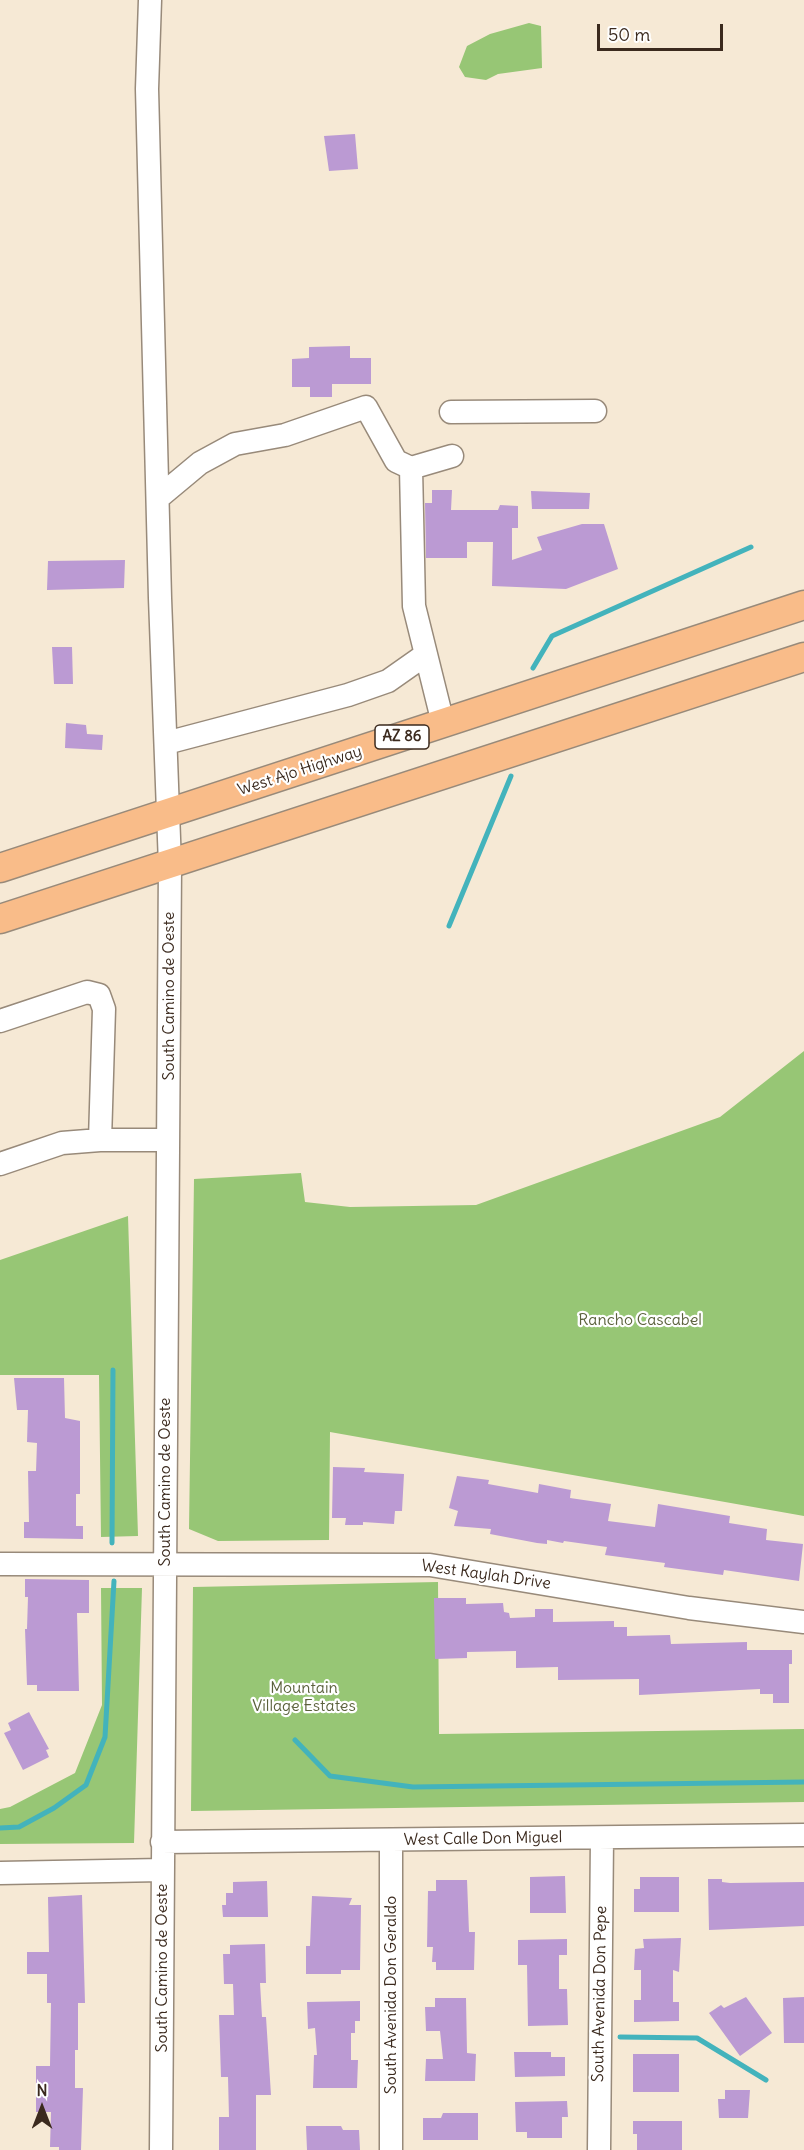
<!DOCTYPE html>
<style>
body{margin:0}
#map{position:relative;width:804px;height:2150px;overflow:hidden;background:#f6e9d5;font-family:Delius,sans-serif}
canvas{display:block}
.north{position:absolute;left:12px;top:2078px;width:60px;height:60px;-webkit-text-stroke:4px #fff;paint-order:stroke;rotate:0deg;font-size:16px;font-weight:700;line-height:24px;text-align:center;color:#3b2a1e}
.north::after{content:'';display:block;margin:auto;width:21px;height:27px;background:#3b2a1e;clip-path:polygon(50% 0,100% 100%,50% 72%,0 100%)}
.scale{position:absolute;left:597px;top:24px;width:126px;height:27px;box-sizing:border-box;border:3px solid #3b2a1e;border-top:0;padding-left:8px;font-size:18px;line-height:21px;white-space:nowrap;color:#3b2a1e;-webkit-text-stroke:4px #fff;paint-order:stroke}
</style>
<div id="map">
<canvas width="804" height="2150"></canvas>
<div class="north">N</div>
<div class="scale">50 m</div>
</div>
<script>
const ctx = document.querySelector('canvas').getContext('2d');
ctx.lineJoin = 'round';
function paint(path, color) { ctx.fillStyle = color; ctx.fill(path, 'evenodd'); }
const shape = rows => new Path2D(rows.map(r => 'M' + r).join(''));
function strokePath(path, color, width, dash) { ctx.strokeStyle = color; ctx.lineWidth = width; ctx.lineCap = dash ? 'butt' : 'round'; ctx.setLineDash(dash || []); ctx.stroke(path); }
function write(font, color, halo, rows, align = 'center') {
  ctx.font = font + ' Delius,sans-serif'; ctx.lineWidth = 4.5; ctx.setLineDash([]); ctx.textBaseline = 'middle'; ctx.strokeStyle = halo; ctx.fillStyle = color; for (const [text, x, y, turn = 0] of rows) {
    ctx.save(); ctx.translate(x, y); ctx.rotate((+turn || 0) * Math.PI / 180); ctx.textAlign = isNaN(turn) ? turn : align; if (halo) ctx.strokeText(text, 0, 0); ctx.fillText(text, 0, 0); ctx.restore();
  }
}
paint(shape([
 [529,23,541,26,542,68,498,74,486,80,465,77,459,67,467,46,490,34],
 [804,1051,804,1516,330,1432,329,1540,218,1541,189,1529,194,1179,301,1173,305,1202,350,1207,476,1205,720,1117],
 [128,1216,138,1536,101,1537,99,1375,0,1375,0,1260],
 [438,1582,439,1734,804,1729,804,1802,191,1811,193,1587],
 [101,1588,142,1588,134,1843,0,1844,0,1809,10,1807,75,1773,102,1705]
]), '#97c675');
strokePath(shape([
 [533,668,552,636,751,547],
 [449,926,511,776],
 [112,1543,113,1370],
 [295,1740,330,1776,413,1787,804,1782],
 [0,1828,19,1827,54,1808,86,1785,105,1737,114,1581],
 [620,2037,697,2038,766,2080]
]), '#43b3bc', 5);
paint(shape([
 [355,134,358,169,329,171,324,136],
 [350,346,350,358,371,358,371,384,332,384,332,397,310,397,310,387,292,387,292,359,309,358,309,347],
 [432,490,452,490,451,510,498,510,500,505,518,506,518,528,512,528,512,560,542,550,537,537,582,524,604,524,618,569,566,589,492,586,493,542,467,542,467,558,426,558,425,503,432,503],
 [531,491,590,493,589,509,532,509],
 [125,560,124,588,47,590,48,561],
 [52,647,72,647,73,684,54,684],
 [66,723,86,725,87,734,103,735,102,750,65,748],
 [14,1378,64,1378,65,1418,80,1421,80,1494,76,1494,76,1526,83,1526,83,1539,24,1538,24,1522,29,1522,28,1471,36,1471,37,1443,27,1442,28,1410,17,1410],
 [333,1467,365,1468,364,1472,404,1474,402,1511,395,1511,394,1524,363,1522,363,1525,345,1525,346,1518,332,1518],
 [457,1476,489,1480,488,1484,538,1493,539,1484,571,1490,570,1498,611,1504,608,1521,655,1527,658,1504,730,1516,729,1523,767,1529,766,1540,803,1544,799,1581,724,1570,723,1575,664,1567,665,1563,605,1555,607,1547,564,1541,563,1543,547,1540,547,1544,537,1543,490,1534,491,1529,454,1526,458,1511,449,1508],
 [25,1579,89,1580,89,1613,77,1613,79,1691,37,1691,37,1685,27,1685,25,1629,27,1629,28,1597,25,1597],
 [434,1598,466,1598,466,1604,503,1603,504,1612,509,1613,510,1618,535,1617,535,1609,553,1609,553,1622,614,1621,614,1627,627,1627,627,1636,670,1635,671,1644,747,1642,747,1650,792,1650,792,1664,789,1664,789,1703,773,1703,773,1694,760,1694,760,1689,639,1695,639,1679,558,1680,558,1667,516,1668,516,1651,467,1652,467,1658,435,1659],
 [29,1712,49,1749,46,1750,49,1757,23,1770,4,1733,11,1730,8,1723],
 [565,1876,566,1913,530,1913,530,1877],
 [640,1877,679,1877,679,1912,634,1912,634,1889,640,1889],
 [708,1879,722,1879,722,1882,730,1883,804,1882,804,1926,709,1930],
 [436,1880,467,1880,469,1932,475,1932,474,1970,436,1970,436,1962,432,1962,433,1947,427,1947,428,1891,436,1891],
 [267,1881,268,1917,223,1917,222,1905,226,1905,226,1893,233,1893,233,1882],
 [82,1895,85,2003,78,2003,78,2050,75,2050,75,2088,83,2088,81,2150,59,2150,59,2147,50,2147,51,2112,36,2112,36,2066,50,2066,51,2003,47,2003,47,1974,27,1974,27,1952,49,1952,48,1897],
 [312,1896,352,1898,349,1905,361,1905,360,1970,341,1970,341,1974,306,1974,306,1946,310,1946],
 [681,1938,679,1972,673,1970,673,2002,679,2002,679,2021,634,2022,634,2000,641,2000,641,1970,634,1970,635,1949,644,1948,643,1939],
 [567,1939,567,1955,559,1955,559,1989,567,1989,568,2025,528,2026,527,1965,518,1965,518,1940],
 [265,1944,266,1983,260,1983,262,2017,266,2017,271,2095,256,2095,256,2150,219,2150,219,2117,229,2117,228,2077,221,2077,219,2015,234,2015,233,1984,224,1984,223,1954,230,1954,230,1945],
 [746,1997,772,2033,740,2056,709,2013,721,2005,724,2008],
 [804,1997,804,2043,784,2043,783,1998],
 [435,1998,466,1998,467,2053,476,2054,475,2081,425,2081,426,2059,443,2059,440,2031,426,2031,425,2007,435,2007],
 [360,2001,360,2021,355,2021,355,2033,351,2033,351,2060,358,2060,357,2088,313,2088,314,2055,317,2055,315,2028,308,2029,307,2002],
 [514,2052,551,2052,551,2057,565,2057,565,2076,515,2077],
 [633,2054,679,2054,679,2092,633,2092],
 [725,2090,750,2090,748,2118,719,2118,718,2099,725,2099],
 [567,2101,568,2117,562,2117,562,2138,527,2138,527,2132,516,2132,515,2102],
 [443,2113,478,2113,478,2140,423,2140,423,2118,441,2118],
 [633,2121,682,2121,682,2150,637,2150,637,2134,633,2134],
 [306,2126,341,2126,343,2130,359,2130,360,2150,307,2150]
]), '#bb9ad3');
const minor = shape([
 [150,0,147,89,160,598,170,865,161,2150],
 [451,412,595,411],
 [158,498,200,463,235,444,285,435,366,407,396,461,411,468],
 [443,723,414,606,411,468,452,456],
 [166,743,348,695,388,681,425,655],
 [0,1021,87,992,99,995,104,1009,100,1140,168,1140],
 [0,1164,62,1143,100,1140],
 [0,1564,430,1565,689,1608,804,1622],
 [391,1840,391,2150],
 [162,1842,804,1835],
 [0,1873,162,1870],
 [599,2150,602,1838]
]);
const major = shape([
 [0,868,804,605],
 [0,919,804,657]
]);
strokePath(minor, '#988a7a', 25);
strokePath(major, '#988a7a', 31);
strokePath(minor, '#fff', 22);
strokePath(major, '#f9bc89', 28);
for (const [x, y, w] of [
 [402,737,54]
]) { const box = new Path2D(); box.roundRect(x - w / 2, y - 12, w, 24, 4.5); ctx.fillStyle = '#fff'; ctx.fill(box); strokePath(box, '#3b2a1e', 1.5); }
write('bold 15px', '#3b2a1e', null, [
 ["AZ 86",402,737]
]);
write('16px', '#3b2a1e', '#fff', [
 ["West Ajo Highway",300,771,-18],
 ["South Camino de Oeste",169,996,-90],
 ["South Camino de Oeste",165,1482,-90],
 ["West Kaylah Drive",486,1575,8],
 ["West Calle Don Miguel",483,1839,-1],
 ["South Camino de Oeste",162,1968,-90],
 ["South Avenida Don Pepe",600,1994,-89],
 ["South Avenida Don Geraldo",391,1995,-90]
]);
write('16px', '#5b613c', '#fff', [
 ["Rancho Cascabel",640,1320],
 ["Mountain",304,1688],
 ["Village Estates",304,1706]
]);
</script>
